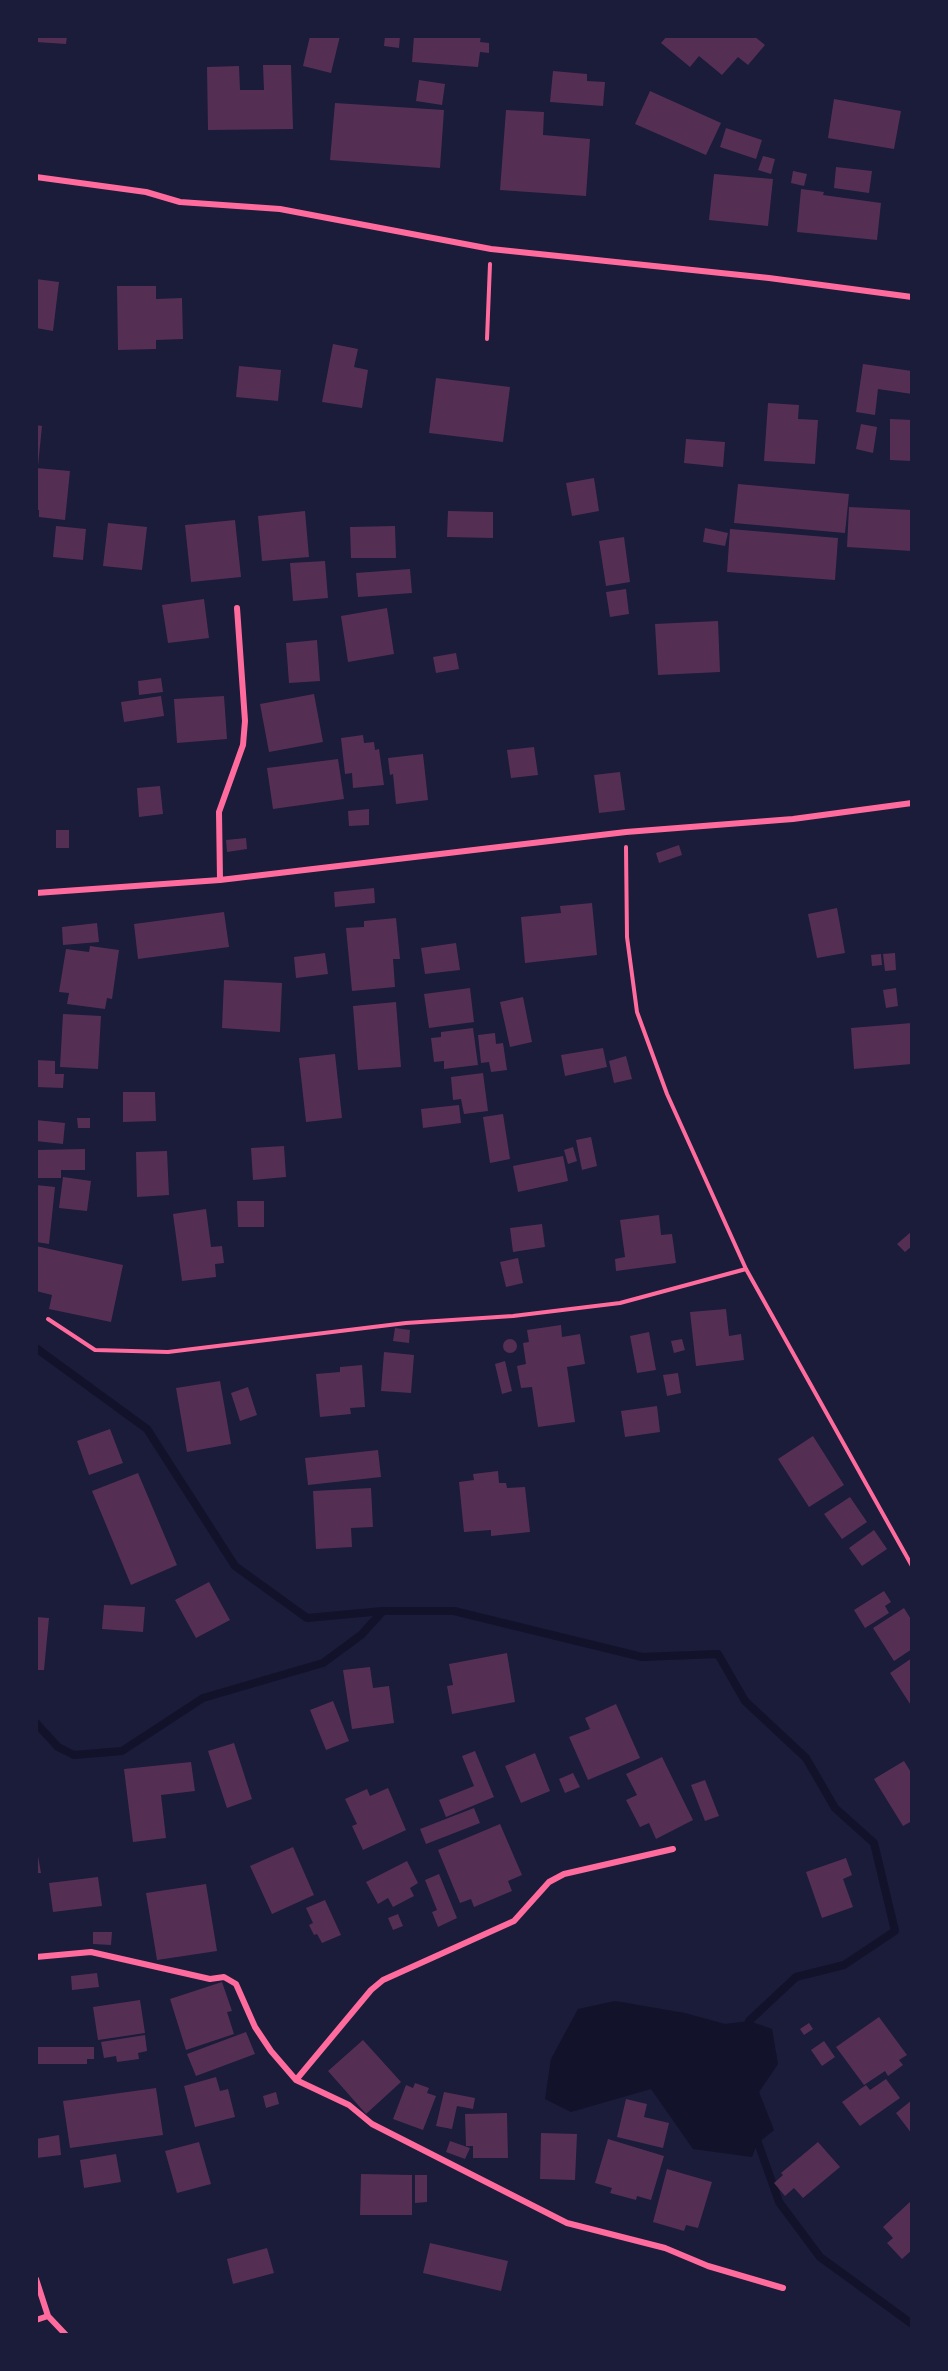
<!DOCTYPE html>
<style>
body{margin:0}
#map{position:relative;width:948px;height:2371px;overflow:hidden;background:#1b1b3a;font-family:Rubik,sans-serif}
canvas{display:block}
.frame{position:absolute;inset:0;border:38px solid #1b1b3a;pointer-events:none}
</style>
<div id="map">
<canvas width="948" height="2371"></canvas>
<div class="frame"></div>
</div>
<script>
const ctx = document.querySelector('canvas').getContext('2d');
ctx.lineJoin = 'round';
function paint(path, color) { ctx.fillStyle = color; ctx.fill(path, 'evenodd'); }
const shape = rows => new Path2D(rows.map(r => 'M' + r).join(''));
function strokePath(path, color, width, dash) { ctx.strokeStyle = color; ctx.lineWidth = width; ctx.lineCap = dash ? 'butt' : 'round'; ctx.setLineDash(dash || []); ctx.stroke(path); }
paint(shape([
 [615,2001,685,2013,725,2024,749,2021,772,2029,778,2064,759,2092,774,2130,757,2144,752,2157,693,2149,651,2089,571,2112,545,2099,551,2059,578,2009]
]), '#12122b');
strokePath(shape([
 [36,1348,147,1429,235,1566,307,1618,383,1611,454,1611,642,1657,718,1654,745,1701,806,1758,835,1808,874,1843,895,1931,844,1965,796,1977,749,2021,749,2029],
 [36,1723,58,1747,74,1755,122,1751,203,1698,323,1663,361,1635,383,1611],
 [756,2137,779,2202,820,2257,912,2324]
]), '#12122b', 8);
paint(shape([
 [36,36,67,36,66,44,36,42],
 [310,36,340,36,331,73,303,66],
 [385,36,400,36,399,48,384,46],
 [414,36,481,36,480,42,489,43,489,53,480,52,478,67,412,62],
 [667,36,754,36,765,45,748,65,738,57,722,75,699,56,690,67,661,43],
 [263,65,291,65,293,129,208,130,207,67,239,66,240,90,264,90],
 [553,71,587,74,587,81,605,82,603,106,550,102],
 [419,80,445,84,442,105,416,101],
 [650,91,721,123,706,155,635,124],
 [834,99,901,111,894,149,828,138],
 [335,103,444,110,440,168,330,160],
 [506,110,544,112,543,135,590,139,586,196,500,190],
 [726,128,762,140,756,159,720,147],
 [763,156,775,159,771,174,758,170],
 [836,167,872,171,869,193,834,188],
 [793,171,807,174,804,186,791,183],
 [714,174,773,179,768,226,709,220],
 [801,189,824,192,823,195,881,203,877,240,797,232],
 [36,279,59,282,53,331,36,328],
 [117,286,156,286,156,299,182,298,183,339,156,340,156,349,118,350],
 [333,344,358,349,354,367,368,370,362,408,322,402],
 [863,364,912,371,912,394,878,389,875,415,856,412],
 [239,366,281,370,278,401,236,397],
 [436,378,510,387,503,442,429,433],
 [768,403,799,405,798,419,818,420,815,464,764,461],
 [890,419,912,420,912,461,890,460],
 [861,424,877,427,873,453,856,449],
 [36,425,42,426,38,466,36,466],
 [686,439,725,442,723,467,684,463],
 [36,468,70,471,65,520,39,517,39,510,36,510],
 [594,478,599,511,572,516,566,483],
 [738,484,849,494,845,533,734,523],
 [849,507,912,510,912,551,847,547],
 [305,511,309,557,262,561,258,516],
 [448,511,493,512,493,538,447,537],
 [235,520,241,577,191,582,185,525],
 [108,523,147,527,142,570,103,566],
 [56,526,86,529,83,560,53,557],
 [395,526,396,558,351,558,350,527],
 [705,528,728,533,725,546,703,542],
 [730,529,838,538,835,580,727,572],
 [624,537,630,582,606,586,599,541],
 [325,561,328,598,293,601,290,563],
 [410,569,412,593,358,597,356,573],
 [626,589,629,614,610,617,606,592],
 [204,599,209,638,168,643,162,605],
 [387,608,394,654,348,662,341,616],
 [718,621,720,672,658,675,655,624],
 [317,640,320,681,289,683,286,643],
 [456,653,459,669,436,673,433,657],
 [161,678,163,692,139,695,138,681],
 [314,694,323,742,269,752,260,704],
 [161,696,164,716,124,722,121,702],
 [224,696,227,739,177,743,174,699],
 [363,735,364,743,374,742,375,750,379,749,384,785,353,788,352,773,345,774,341,738],
 [534,747,538,775,511,778,507,750],
 [423,754,428,800,396,804,393,774,390,775,388,758],
 [338,759,344,799,273,809,267,768],
 [620,772,625,810,599,813,594,775],
 [160,786,163,814,139,817,137,788],
 [369,809,369,825,349,826,348,811],
 [56,830,69,830,69,848,56,848],
 [246,838,247,849,227,852,226,840],
 [679,845,682,855,659,863,656,853],
 [374,888,375,903,335,907,334,892],
 [592,903,597,955,525,963,521,917,561,913,560,906],
 [837,908,845,953,817,958,808,914],
 [224,912,229,947,138,959,134,924],
 [396,918,400,959,393,959,395,987,352,991,346,928,364,927,364,921],
 [97,923,99,942,63,945,62,927],
 [456,943,460,970,425,974,421,948],
 [90,946,119,950,112,999,107,998,105,1009,67,1004,69,993,59,992,66,949,89,952],
 [325,953,328,974,296,978,294,957],
 [895,953,896,970,885,971,883,954],
 [881,954,882,965,872,966,871,955],
 [224,980,282,983,280,1032,222,1028],
 [470,988,474,1022,429,1028,424,994],
 [896,988,898,1006,886,1008,883,990],
 [523,997,532,1042,510,1047,500,1002],
 [396,1002,401,1067,358,1070,353,1006],
 [63,1014,101,1016,98,1069,60,1067],
 [912,1023,912,1064,854,1069,851,1028],
 [473,1028,478,1065,444,1069,444,1061,434,1062,431,1038,441,1037,441,1032],
 [495,1033,496,1044,503,1043,507,1070,491,1072,489,1062,481,1063,478,1035],
 [603,1048,607,1067,565,1076,561,1055],
 [335,1054,342,1118,306,1122,299,1058],
 [626,1056,632,1079,614,1083,609,1061],
 [36,1060,55,1061,55,1074,64,1074,63,1088,36,1087],
 [483,1073,488,1111,464,1114,461,1099,453,1100,451,1077],
 [123,1092,155,1092,156,1121,123,1122],
 [459,1105,461,1123,423,1128,421,1109],
 [503,1114,510,1159,490,1163,483,1117],
 [77,1118,90,1118,90,1128,78,1128],
 [36,1120,65,1123,63,1144,36,1141],
 [591,1137,597,1166,582,1170,576,1140],
 [284,1146,286,1177,253,1180,251,1148],
 [573,1147,577,1161,568,1164,564,1150],
 [85,1149,85,1170,61,1170,61,1178,36,1178,36,1150],
 [167,1151,169,1195,137,1197,136,1152],
 [563,1156,568,1181,518,1192,513,1166],
 [63,1177,91,1181,87,1211,59,1208],
 [36,1185,55,1187,49,1244,36,1242],
 [237,1201,264,1201,264,1227,238,1227],
 [206,1209,211,1247,222,1246,224,1263,215,1264,216,1277,182,1281,173,1214],
 [659,1215,661,1235,672,1234,676,1263,616,1271,615,1259,625,1257,620,1220],
 [542,1224,545,1247,513,1252,510,1228],
 [912,1231,912,1246,905,1252,897,1244],
 [36,1246,123,1265,111,1322,49,1309,52,1295,36,1291],
 [518,1258,523,1283,506,1287,500,1262],
 [726,1309,729,1336,741,1334,744,1360,696,1366,690,1312],
 [561,1325,562,1337,580,1334,585,1364,567,1367,575,1422,538,1427,532,1387,521,1388,517,1366,526,1364,523,1343,529,1342,527,1330],
 [395,1328,410,1330,409,1343,393,1341],
 [649,1332,656,1370,637,1373,630,1336],
 [682,1339,685,1350,674,1353,671,1341],
 '503 1346a7 7 0 1 1 14 0a7 7 0 1 1-14 0Z',
 [384,1352,414,1355,411,1393,381,1391],
 [505,1361,512,1391,502,1394,495,1364],
 [362,1365,365,1407,350,1408,351,1414,320,1417,316,1374,340,1372,340,1367],
 [678,1373,681,1393,667,1396,663,1375],
 [220,1381,231,1444,187,1452,176,1388],
 [248,1387,257,1415,240,1421,231,1393],
 [657,1406,660,1432,625,1437,621,1411],
 [110,1429,123,1463,89,1475,77,1441],
 [813,1436,844,1485,809,1507,778,1459],
 [378,1450,381,1477,308,1485,305,1458],
 [498,1471,499,1483,506,1483,507,1488,525,1487,530,1532,491,1536,491,1530,464,1532,459,1482,474,1480,473,1474],
 [138,1473,177,1565,131,1585,92,1491],
 [371,1488,373,1527,351,1528,352,1547,316,1549,313,1491],
 [850,1497,867,1522,842,1539,824,1514],
 [874,1530,887,1549,862,1566,849,1548],
 [209,1582,230,1620,196,1638,175,1600],
 [884,1591,891,1602,885,1606,889,1613,865,1628,854,1610],
 [104,1605,145,1607,143,1632,102,1629],
 [904,1608,912,1621,912,1649,894,1661,873,1628],
 [36,1617,49,1618,44,1670,36,1670],
 [507,1653,515,1702,452,1714,447,1686,453,1685,449,1664],
 [912,1658,912,1707,890,1673],
 [370,1667,373,1688,389,1686,394,1723,352,1729,343,1670],
 [333,1701,349,1741,326,1750,310,1710],
 [616,1704,640,1758,588,1780,569,1737,590,1729,585,1718],
 [234,1743,252,1799,227,1808,208,1751],
 [475,1751,494,1797,446,1817,439,1800,474,1786,462,1756],
 [535,1753,550,1791,521,1803,505,1766],
 [662,1757,693,1820,656,1839,649,1823,640,1827,626,1800,637,1795,626,1774],
 [904,1761,912,1774,912,1821,903,1826,874,1779],
 [191,1762,195,1791,161,1795,166,1838,133,1842,124,1769],
 [573,1773,580,1787,565,1793,559,1779],
 [705,1780,719,1816,705,1821,691,1785],
 [388,1788,406,1830,363,1850,352,1826,357,1824,345,1799,367,1789,370,1796],
 [474,1808,480,1823,426,1844,420,1829],
 [500,1824,522,1875,508,1881,512,1891,474,1907,471,1899,460,1903,438,1850],
 [36,1845,41,1873,36,1873],
 [293,1847,314,1895,272,1914,250,1866],
 [846,1858,852,1875,843,1879,853,1907,822,1918,806,1872],
 [407,1861,418,1883,410,1888,414,1896,393,1907,388,1898,378,1904,366,1882],
 [439,1874,457,1918,438,1927,432,1912,437,1910,425,1880],
 [98,1877,102,1906,53,1912,49,1883],
 [206,1884,217,1951,157,1960,146,1893],
 [325,1900,341,1935,322,1943,317,1934,314,1935,309,1925,313,1923,306,1908],
 [398,1914,403,1926,393,1930,388,1918],
 [93,1932,112,1932,111,1945,93,1944],
 [97,1973,99,1987,72,1990,71,1976],
 [222,1982,232,2011,227,2012,234,2034,186,2050,170,1999],
 [140,2000,145,2033,98,2040,93,2007],
 [879,2017,907,2055,899,2060,903,2065,888,2076,885,2071,864,2085,836,2047],
 [809,2023,813,2029,804,2035,800,2029],
 [246,2032,255,2054,196,2076,187,2054],
 [145,2035,147,2051,138,2053,139,2059,117,2062,116,2056,104,2058,101,2042],
 [363,2040,401,2082,366,2114,328,2071],
 [824,2041,835,2057,822,2066,811,2050],
 [36,2047,94,2047,94,2059,87,2059,87,2064,36,2064],
 [216,2077,220,2091,228,2089,235,2117,195,2127,184,2086],
 [886,2079,900,2098,860,2126,842,2102,866,2085,870,2090],
 [415,2083,429,2088,427,2093,436,2096,423,2130,393,2119,406,2085,413,2088],
 [156,2088,163,2135,70,2148,63,2101],
 [276,2092,279,2104,266,2108,263,2096],
 [444,2092,475,2098,473,2109,457,2106,452,2129,436,2126],
 [626,2099,647,2104,644,2117,669,2123,663,2148,617,2137],
 [912,2100,912,2134,896,2113],
 [507,2113,508,2158,473,2158,473,2146,466,2146,465,2114],
 [541,2133,577,2134,575,2180,540,2179],
 [59,2135,61,2155,36,2158,36,2139],
 [608,2139,664,2156,651,2200,637,2196,636,2200,610,2193,612,2188,595,2183],
 [450,2141,470,2148,465,2159,446,2152],
 [199,2142,211,2184,177,2193,165,2151],
 [818,2142,840,2167,803,2198,794,2188,785,2196,774,2183,783,2175,781,2173],
 [116,2154,121,2182,84,2188,80,2160],
 [667,2169,712,2182,698,2228,686,2225,684,2231,653,2222],
 [361,2174,412,2175,412,2215,360,2215],
 [415,2175,427,2175,427,2202,415,2203],
 [912,2200,912,2250,902,2259,887,2243,893,2238,883,2227],
 [430,2243,508,2261,501,2291,423,2273],
 [267,2248,274,2273,233,2284,227,2259]
]), '#542f53');
strokePath(shape([
 [487,339,490,264],
 [626,847,627,937,637,1012,667,1094,746,1269,912,1566],
 [48,1319,95,1350,168,1352,406,1323,513,1316,620,1303,746,1269]
]), '#ff6b9d', 4);
strokePath(shape([
 [36,177,146,192,180,202,280,209,491,249,769,278,912,297],
 [220,880,219,812,243,745,245,721,237,608],
 [36,893,220,880,626,832,793,819,912,803],
 [36,1957,91,1952,210,1979,224,1977,236,1984,255,2027,271,2051,296,2080,349,2105,372,2124,567,2223,665,2248,708,2266,783,2288],
 [296,2080,371,1990,383,1980,514,1921,549,1882,564,1874,673,1849],
 [36,2279,48,2316,66,2335],
 [36,2320,48,2316]
]), '#ff6b9d', 6);
</script>
